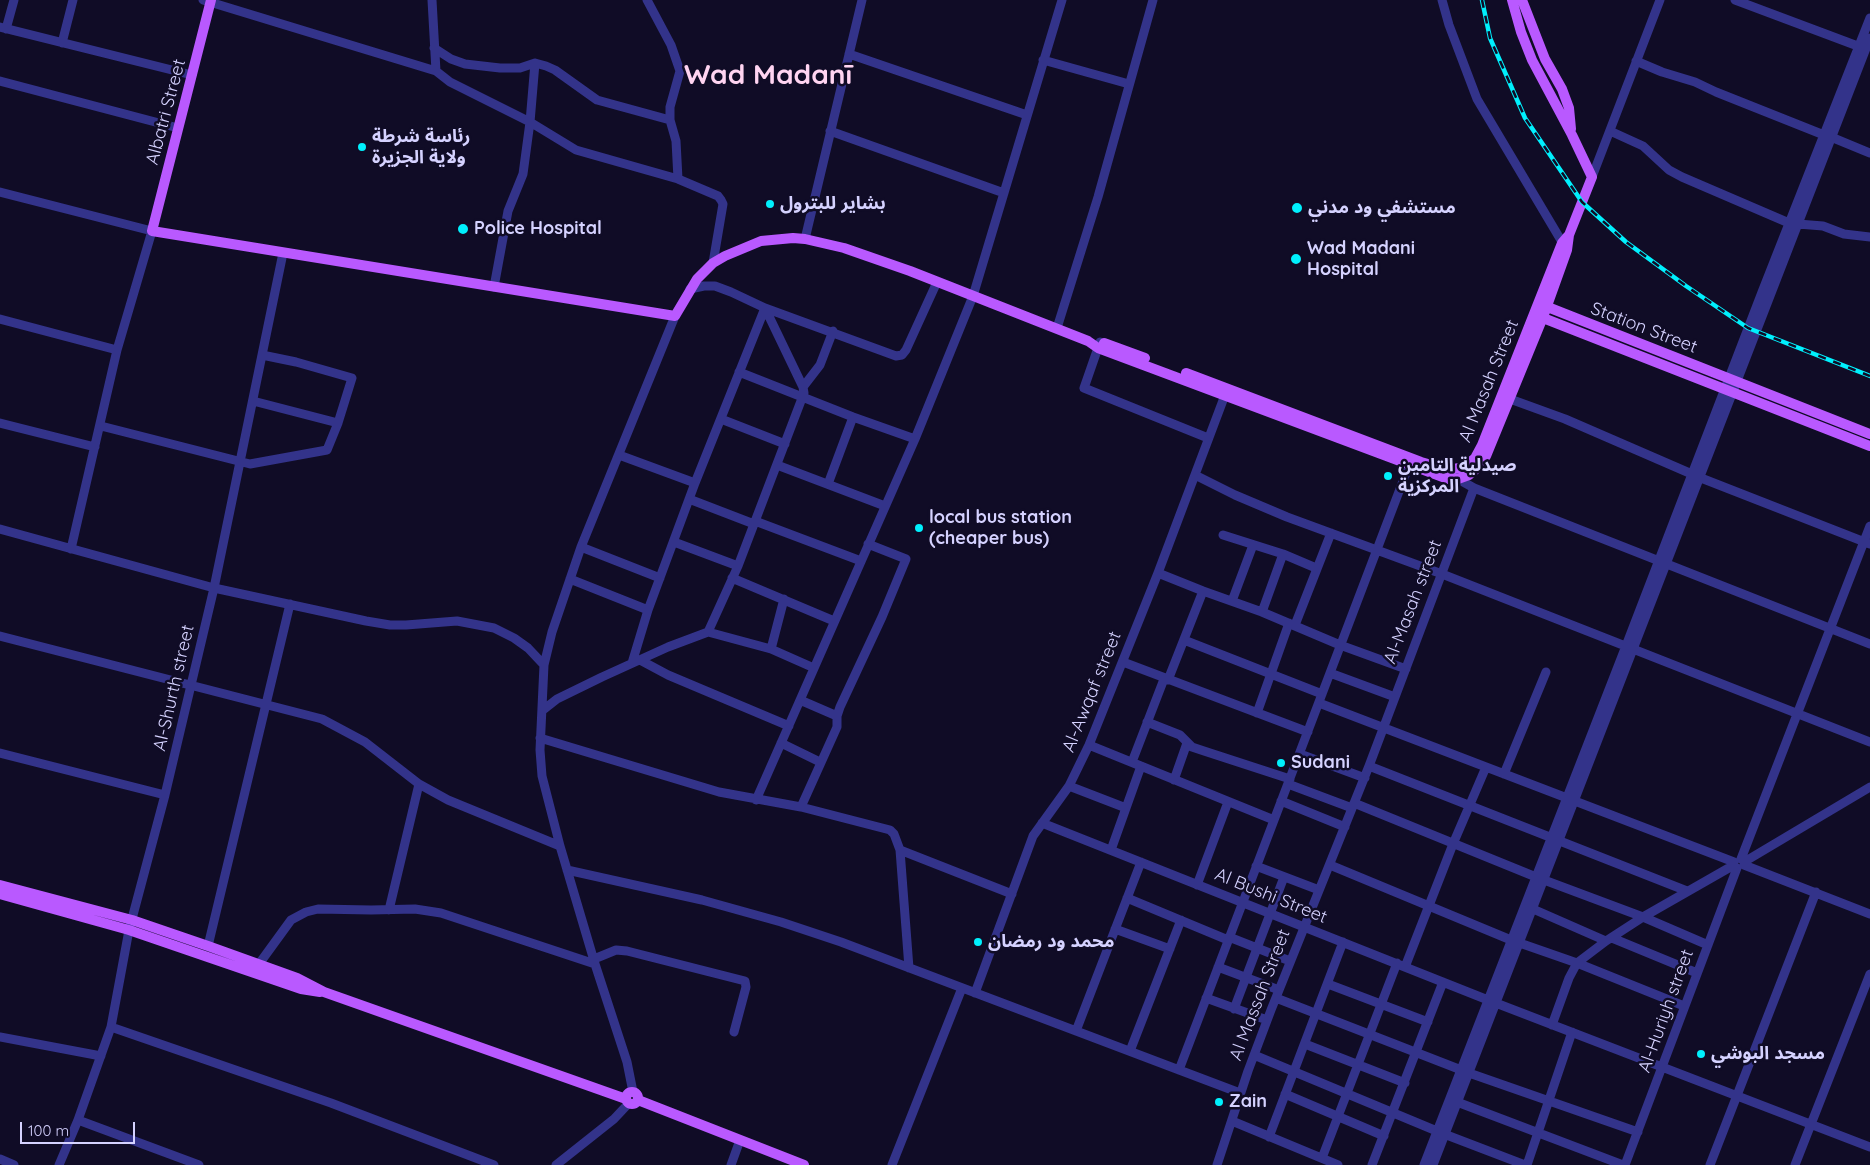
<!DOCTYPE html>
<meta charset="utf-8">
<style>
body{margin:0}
#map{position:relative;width:1870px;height:1165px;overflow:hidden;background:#100c26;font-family:Quicksand,sans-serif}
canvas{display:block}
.scale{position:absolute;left:20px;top:1122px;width:115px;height:22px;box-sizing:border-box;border:2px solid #d5d2ff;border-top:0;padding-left:6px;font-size:15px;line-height:18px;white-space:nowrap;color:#d5d2ff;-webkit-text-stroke:4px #100c26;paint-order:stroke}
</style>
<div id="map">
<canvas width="1870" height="1165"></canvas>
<div class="scale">100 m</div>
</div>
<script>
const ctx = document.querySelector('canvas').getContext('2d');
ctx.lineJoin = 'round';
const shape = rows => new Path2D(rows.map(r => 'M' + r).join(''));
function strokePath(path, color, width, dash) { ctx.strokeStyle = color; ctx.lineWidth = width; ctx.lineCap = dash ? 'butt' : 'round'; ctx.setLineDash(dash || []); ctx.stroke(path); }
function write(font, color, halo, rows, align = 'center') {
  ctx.font = font + ' Quicksand,"Noto Sans Arabic",sans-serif'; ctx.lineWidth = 5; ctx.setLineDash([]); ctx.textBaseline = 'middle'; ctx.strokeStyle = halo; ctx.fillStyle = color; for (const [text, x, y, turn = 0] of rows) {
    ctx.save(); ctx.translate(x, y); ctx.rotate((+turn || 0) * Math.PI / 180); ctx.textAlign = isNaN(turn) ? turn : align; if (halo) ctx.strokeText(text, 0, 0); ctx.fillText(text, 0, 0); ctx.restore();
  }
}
strokePath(shape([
 [203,0,436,71,450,82,530,122,576,150,678,179,718,196,721,200,723,204,713,263],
 [432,0,436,71],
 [647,0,671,45,680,71,670,107,670,120,676,141,678,179],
 [1442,0,1449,25,1477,99,1565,247],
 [1735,0,1863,48],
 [0,27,192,75],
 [6,29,14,0],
 [62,43,73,0],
 [434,48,451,59,465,64,500,68,520,68,535,63,546,66,555,70,597,100,670,120],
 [849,54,1027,115],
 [1043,60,1129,84],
 [1636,61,1662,72,1695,82,1716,92,1824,135],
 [0,81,178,128],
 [830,131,1004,193],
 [1610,131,1643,146,1669,170,1682,177,1789,223],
 [1831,137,1870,153],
 [1592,177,1660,0],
 [0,192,152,231,117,350,71,549],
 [1798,224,1823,226,1844,234,1870,237],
 [805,239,862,0],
 [494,287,508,211,523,174,530,122,535,63],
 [690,289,704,286,715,286,731,292,765,308,896,356,902,355,906,350,937,282],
 [0,319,117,350],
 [1057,328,1098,197,1153,0],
 [1100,342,1084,388,1208,438],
 [739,372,853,417,915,439],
 [803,387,820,365,833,331],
 [1510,399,1565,419,1701,478,1870,544],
 [253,401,338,423],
 [721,419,785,444],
 [0,423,95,447],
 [101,426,250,464,327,450,338,423,352,378,296,362,262,355],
 [619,455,695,483],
 [777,465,885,506],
 [1195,475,1235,495,1287,517,1442,574,1870,742],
 [1458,475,1458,479,1474,488,1870,644],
 [828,484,853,417],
 [689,499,754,524],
 [755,521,861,561],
 [0,529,214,588,366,621,390,625,406,625,457,621,494,628,514,638,528,648,544,665],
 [1223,535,1283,554,1316,568],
 [674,542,738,566],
 [581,547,660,578],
 [1158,573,1203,591,1262,612,1340,645,1406,669],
 [732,578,834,621],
 [570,579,648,610],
 [1232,601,1253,545],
 [1262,612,1283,554],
 [1295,625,1331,533],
 [708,632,738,566,804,393,803,387,765,308],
 [0,636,322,719,365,742,419,784,448,800,560,846],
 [1184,640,1322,694],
 [771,649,784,599],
 [640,660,668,675,789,726],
 [1123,662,1308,732],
 [632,663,648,610,695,483,765,308],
 [1330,673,1395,697],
 [1168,680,1203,591],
 [800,700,837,716],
 [1319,703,1734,862],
 [543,710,557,699,602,677,668,647,708,632,771,649,814,668],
 [1257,713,1289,623],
 [1147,722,1180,735,1192,747,1204,751,1290,779],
 [540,738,719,792,801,807,890,830,894,834,900,850,909,968],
 [781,743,820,762],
 [1089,745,1274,820],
 [0,753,165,795],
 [1300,754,1365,778],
 [1132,762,1164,679],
 [1369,766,1687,891],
 [1504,774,1546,672],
 [1174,780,1187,743],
 [1288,784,1352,808],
 [1069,786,1126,808],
 [756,800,915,439,973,296,1062,0],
 [1281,801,1345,827],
 [1354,803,1536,877,1643,917,1708,945],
 [801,807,837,727,837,716,840,707,882,617,906,559,868,544],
 [1042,823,1488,1000,1870,1147],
 [900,850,1012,894],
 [1111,850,1141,766],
 [1741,859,1870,526],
 [1744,862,1870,787],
 [1330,865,1511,940,1577,963,1684,1006],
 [1744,865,1870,914],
 [1256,866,1319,890],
 [567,870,702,900,781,922,841,942,1240,1093],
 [1197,885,1228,802],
 [1127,898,1228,940],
 [1533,909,1606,941],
 [389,910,419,784],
 [1115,929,1170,949],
 [1229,937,1290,961],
 [1612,938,1697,973],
 [208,946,290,604],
 [594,959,616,950,627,951,745,981,746,987,734,1032],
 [259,964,291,920,306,912,318,909,371,910,415,909,441,913,595,964],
 [1218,967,1279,990],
 [1405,967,1453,844,1486,767],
 [1328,984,1428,1022],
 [975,993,1033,836,1069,786,1089,745,1158,573,1225,395],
 [1206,998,1267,1020],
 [1276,998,1469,1073,1638,1132],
 [1234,1009,1284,877],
 [1552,1025,1569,978,1577,963,1606,941,1643,917,1734,865],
 [111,1027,331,1103,494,1165],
 [1076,1031,1141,862],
 [0,1037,101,1056],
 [1305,1044,1405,1083],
 [1130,1051,1181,920],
 [1254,1055,1444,1134,1525,1165],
 [1179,1070,1411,460],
 [633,1092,627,1062,595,964,560,846,542,776,540,750,544,665,552,632,581,547,675,316],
 [1285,1094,1384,1136],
 [1457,1102,1623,1165],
 [78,1120,199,1165],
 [1232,1121,1338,1165],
 [1269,1137,1343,942],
 [1322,1158,1397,963],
 [0,1159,14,1165],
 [59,1165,78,1120,111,1027,129,930,165,795,214,588,283,253],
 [556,1165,614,1119,629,1103],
 [731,1165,740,1140],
 [892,1165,962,988],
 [1217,1165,1248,1071,1271,1010,1369,766,1474,488],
 [1372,1165,1443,982],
 [1424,1165,1626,646,1762,292,1870,18],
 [1433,1165,1870,38],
 [1527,1165,1572,1032],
 [1625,1165,1737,868],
 [1710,1165,1816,892],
 [1795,1165,1870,974]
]), '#33338a', 9);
strokePath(shape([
 [211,0,152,231,675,316,697,279,713,263,725,256,761,241,793,238,805,239,844,248,910,271,1088,341,1098,348,1448,479,1458,479,1469,475,1476,469,1486,456,1543,317,1567,250,1569,235,1592,177,1572,135,1532,60,1521,32,1512,0],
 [1522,0,1545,59,1562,89,1569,108,1571,129],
 [1540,304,1870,434],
 [1538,316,1870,446],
 [1104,343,1145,358],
 [1186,373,1421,462,1449,470,1464,467,1475,458,1482,445,1562,243,1568,236],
 [0,885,132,920,208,946,297,978,324,992,626,1099],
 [0,894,129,930,301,989,320,992],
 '626 1098a6 6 0 1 1 12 0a6 6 0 1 1-12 0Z',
 [638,1100,804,1165]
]), '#b959ff', 10);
const rail = shape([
 [1482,0,1490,38,1525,118,1582,202,1626,242,1686,286,1748,328,1870,376]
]);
strokePath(rail, '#00f0fd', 4.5);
strokePath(rail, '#100c26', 2.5, [8]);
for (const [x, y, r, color] of [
 [362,147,5,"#00f0fd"],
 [770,204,5,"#00f0fd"],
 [1297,208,6,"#00f0fd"],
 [463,229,6,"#00f0fd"],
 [1296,259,6,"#00f0fd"],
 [1388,476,5,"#00f0fd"],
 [919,528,5,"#00f0fd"],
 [1281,763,5,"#00f0fd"],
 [978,942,5,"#00f0fd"],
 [1701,1054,5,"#00f0fd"],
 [1219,1102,5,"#00f0fd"]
]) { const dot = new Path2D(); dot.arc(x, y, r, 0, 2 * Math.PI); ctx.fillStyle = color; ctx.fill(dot); strokePath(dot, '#100c26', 2); }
write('18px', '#d5d2ff', '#100c26', [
 ["Albatri Street",166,112,-75],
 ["Station Street",1644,328,21],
 ["Al Masah Street",1489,381,-68],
 ["Al-Masah street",1413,602,-69],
 ["Al-Shurth street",174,688,-77],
 ["Al-Awqaf street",1092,692,-68],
 ["Al Bushi Street",1271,896,22],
 ["Al Massah Street",1260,995,-69],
 ["Al-Huriyh street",1666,1011,-70]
]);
write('bold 18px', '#d5d2ff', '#100c26', [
 ["رئاسة شرطة",372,137],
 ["ولاية الجزيرة",372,158],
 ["بشاير للبترول",780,204],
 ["مستشفي ود مدني",1308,208],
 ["Police Hospital",474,229],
 ["Wad Madani",1307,249],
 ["Hospital",1307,270],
 ["صيدلية التامين",1398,466],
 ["المركزية",1398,487],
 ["local bus station",929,518],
 ["(cheaper bus)",929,539],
 ["Sudani",1291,763],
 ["محمد ود رمضان",988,942],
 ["مسجد البوشي",1711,1054],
 ["Zain",1229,1102]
], 'left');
write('bold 28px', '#ffd4f1', '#100c26', [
 ["Wad Madanī",768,76]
]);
</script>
